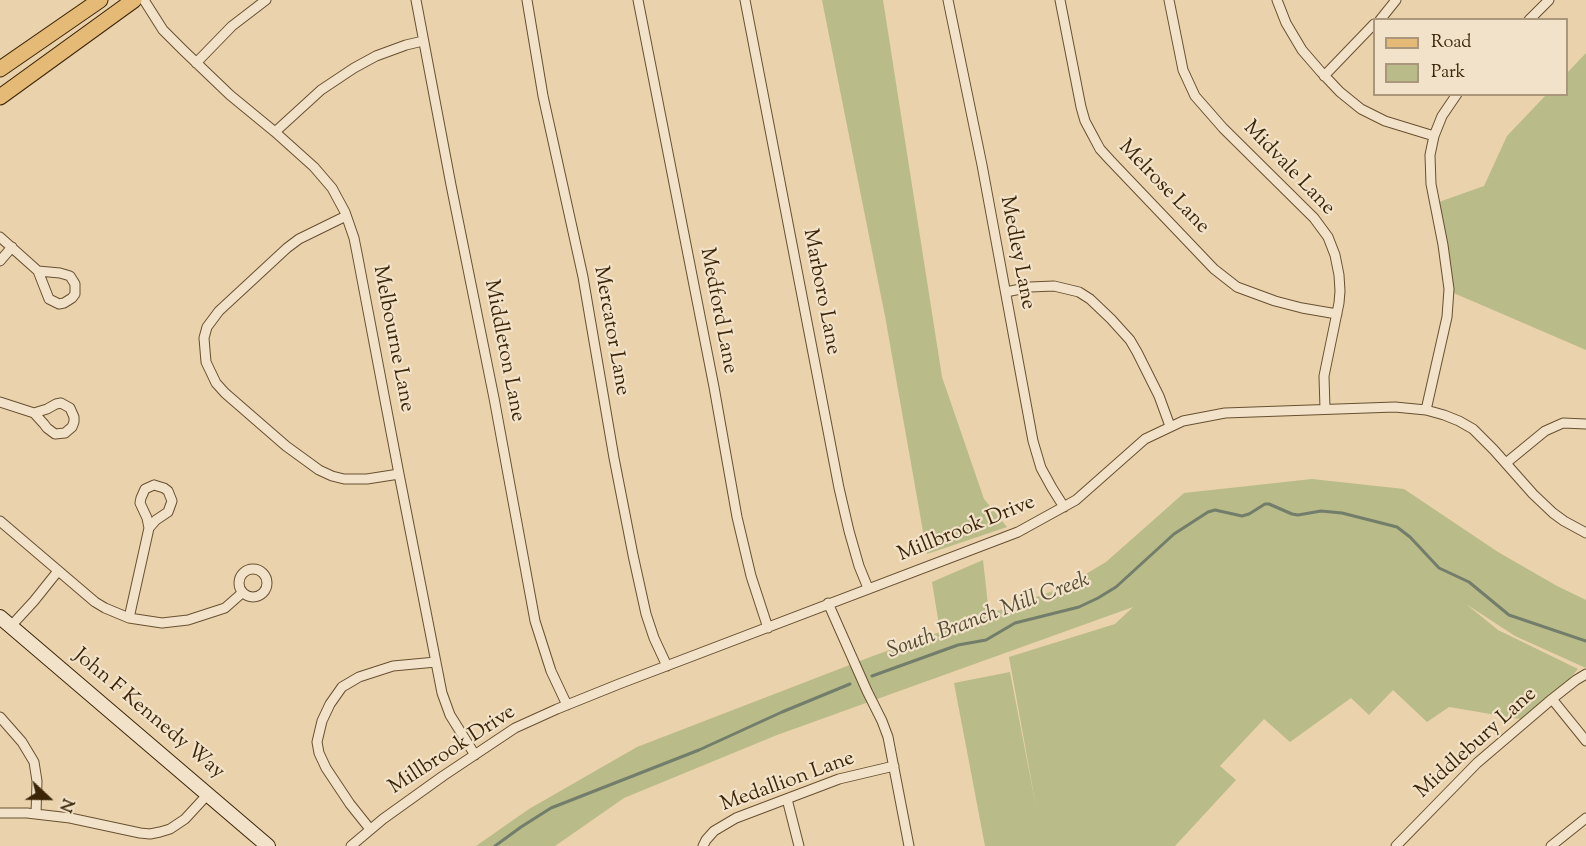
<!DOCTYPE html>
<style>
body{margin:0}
#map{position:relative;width:1586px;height:846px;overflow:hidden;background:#ead2ac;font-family:"Sorts Mill Goudy",serif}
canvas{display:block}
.legend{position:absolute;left:1373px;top:18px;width:195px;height:78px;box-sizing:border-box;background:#f1e2c9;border:2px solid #a9967b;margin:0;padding:8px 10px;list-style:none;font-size:18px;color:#3c2507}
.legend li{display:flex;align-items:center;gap:12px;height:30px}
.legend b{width:30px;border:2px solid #a9967b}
.north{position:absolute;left:18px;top:768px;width:60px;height:60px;-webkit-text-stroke:4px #f1e2c9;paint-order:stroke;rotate:112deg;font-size:16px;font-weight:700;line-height:24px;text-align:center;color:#3c2507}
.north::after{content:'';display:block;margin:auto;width:21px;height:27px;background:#3c2507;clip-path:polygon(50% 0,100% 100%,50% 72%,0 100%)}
</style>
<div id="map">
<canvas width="1586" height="846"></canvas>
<ul class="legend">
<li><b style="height:8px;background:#e5b976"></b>Road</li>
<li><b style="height:16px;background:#b9bb88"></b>Park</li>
</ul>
<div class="north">N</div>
</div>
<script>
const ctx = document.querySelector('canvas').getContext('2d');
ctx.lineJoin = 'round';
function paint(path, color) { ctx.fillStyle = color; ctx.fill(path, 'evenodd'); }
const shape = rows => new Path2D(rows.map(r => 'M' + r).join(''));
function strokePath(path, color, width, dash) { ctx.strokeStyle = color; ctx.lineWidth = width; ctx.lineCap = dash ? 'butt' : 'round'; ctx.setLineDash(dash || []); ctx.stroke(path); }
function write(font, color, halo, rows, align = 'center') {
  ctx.font = font + ' "Sorts Mill Goudy",serif'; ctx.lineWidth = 4.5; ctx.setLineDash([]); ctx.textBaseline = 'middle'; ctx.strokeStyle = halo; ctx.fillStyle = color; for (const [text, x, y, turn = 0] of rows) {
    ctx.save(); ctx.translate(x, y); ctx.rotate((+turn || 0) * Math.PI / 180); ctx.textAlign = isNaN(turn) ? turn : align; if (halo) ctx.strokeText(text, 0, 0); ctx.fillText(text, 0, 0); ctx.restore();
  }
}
paint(shape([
 [822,0,883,0,942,377,984,499,1007,527,927,554,885,316],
 [1586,53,1586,350,1449,291,1436,203,1484,186,1507,136,1546,95,1566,94,1567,73],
 [1312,479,1404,489,1498,552,1557,586,1586,600,1586,668,1515,636,1466,604,1498,630,1578,669,1532,721,1449,707,1427,722,1393,690,1369,715,1351,698,1290,742,1264,719,1220,766,1236,780,1175,846,985,846,954,683,1010,672,1037,812,1009,657,1115,624,1133,607,777,735,624,798,555,846,476,846,529,809,637,747,873,656,948,629,940,631,932,582,983,560,989,614,1064,587,1106,562,1184,493]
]), '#b9bb88');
strokePath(shape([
 [872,676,958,645,986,640,1015,623,1079,607,1098,598,1116,587,1174,534,1208,512,1215,510,1242,516,1249,514,1265,504,1269,504,1292,514,1298,515,1321,511,1342,513,1397,527,1410,537,1439,568,1469,582,1509,615,1586,641],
 [495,846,521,827,551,808,699,750,782,712,850,684]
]), '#737d6b', 3);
const street = shape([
 [144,0,163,30,183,50,230,95,275,132,314,167,332,188,345,212,354,238,357,253,399,474,442,693,450,715,475,755],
 [416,0,451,185,494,398,535,621,551,671,567,705],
 [527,0,543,96,583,277,614,458,633,555,646,614,654,638,667,666],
 [638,0,714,387,737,517,751,576,768,628],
 [745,0,839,488,849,531,859,566,868,588],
 [948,0,982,165,1033,441,1041,468,1052,488,1064,507],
 [1060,0,1081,107,1085,121,1093,136,1100,149,1110,160,1214,269,1237,287,1275,301,1302,308,1337,314],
 [1169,0,1183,70,1195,96,1223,128,1314,218,1328,237,1335,255,1339,275,1340,291,1339,303,1324,376,1325,409],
 [1277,0,1286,23,1302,50,1321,72,1340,92,1361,109,1385,121,1434,136],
 [1380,20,1396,0],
 [1529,20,1549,0],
 [196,63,232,26,266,0],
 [1324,76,1374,24],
 [275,132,321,90,354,68,376,56,406,45,423,41],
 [346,216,299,239,287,248,219,311,207,327,204,338,206,362,216,383,225,393,286,446,319,470,332,476,344,479,367,479,399,474],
 [0,237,38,271],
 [0,261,12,247],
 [38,271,60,273,70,276,75,284,75,294,72,298,64,303,59,304,49,299,38,271],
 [1006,292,1030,287,1054,286,1079,292,1090,299,1111,319,1130,340,1137,352,1159,396,1170,426],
 [0,402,34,413],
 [61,403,70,408,74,417,74,422,72,427,65,433,55,434,47,428,44,424,34,413,47,409,56,404,61,403],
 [1426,410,1447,317,1449,289,1443,245,1431,184,1430,155,1434,136,1442,116,1457,94],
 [1506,463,1545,431,1563,423,1586,424],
 [154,485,164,488,168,491,172,501,168,512,156,520,149,528,147,518,140,503,141,498,145,489,154,485],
 [0,521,95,602,105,608,129,618,162,623,188,620,225,608,242,593],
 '239 583a14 14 0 1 1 28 0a14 14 0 1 1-28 0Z',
 [828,603,867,691,882,721,888,737,909,846],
 [129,618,149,528],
 [11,626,34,601,58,571],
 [1552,699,1586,741],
 [0,717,22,742,34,762,37,781,36,814],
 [787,799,799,846],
 [0,813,27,813,70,818,140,833,150,834,160,832,170,829,185,819,208,794],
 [370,829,350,804,326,768,319,753,317,742,322,721,330,704,342,687,359,677,393,666,436,662],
 [351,846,383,819,443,776,515,728,557,709,619,684,1018,532,1076,500,1145,439,1183,421,1225,413,1395,407,1426,410,1444,415,1459,421,1473,429,1494,450,1533,494,1553,513,1564,521,1586,533],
 [703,846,706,840,714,831,736,818,839,779,894,766],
 [1396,846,1477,763,1552,699,1576,680,1586,674],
 [1551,846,1586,818]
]);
const secondary = shape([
 [0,617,268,846]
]);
const primary = shape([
 [0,69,100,0],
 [0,97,134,0]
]);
strokePath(street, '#685030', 11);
strokePath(secondary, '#3c2507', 16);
strokePath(primary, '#3c2507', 17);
strokePath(street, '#f1e2c9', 9);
strokePath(secondary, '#f1e2c9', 14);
strokePath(primary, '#e5b976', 15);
write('21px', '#3c2507', '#f1e2c9', [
 ["Midvale Lane",1288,169,46],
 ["Melrose Lane",1163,188,46],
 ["Medley Lane",1016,253,79],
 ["Marboro Lane",820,292,79],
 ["Medford Lane",717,311,79],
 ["Mercator Lane",610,331,80],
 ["Melbourne Lane",392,339,79],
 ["Middleton Lane",503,351,79],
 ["Millbrook Drive",967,530,-22],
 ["John F Kennedy Way",148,715,40],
 ["Middlebury Lane",1477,744,-42],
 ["Millbrook Drive",453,751,-33],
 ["Medallion Lane",788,783,-20]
]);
write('italic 22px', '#534a31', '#f1e2c9', [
 ["South Branch Mill Creek",989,617,-20]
]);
</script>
